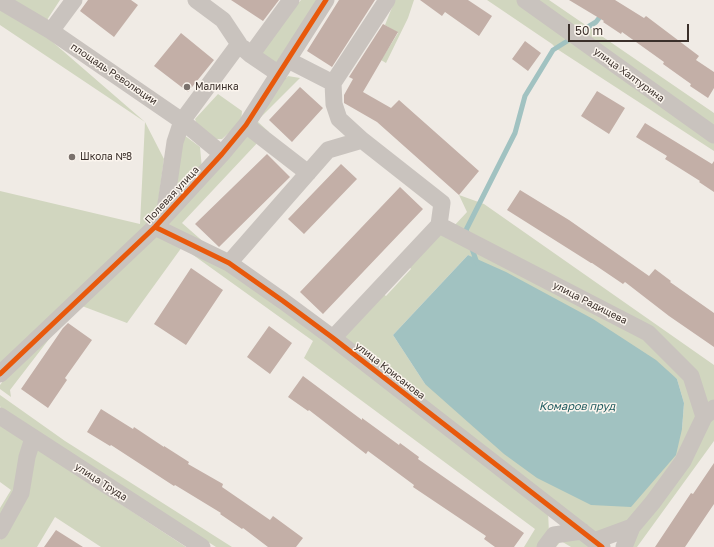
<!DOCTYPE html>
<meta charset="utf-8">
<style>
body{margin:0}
#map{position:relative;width:714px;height:547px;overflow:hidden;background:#f0ebe5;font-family:"Golos Text",sans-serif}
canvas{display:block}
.scale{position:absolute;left:568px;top:24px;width:121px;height:18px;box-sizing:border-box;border:2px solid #3b302b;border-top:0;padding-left:5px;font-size:12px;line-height:14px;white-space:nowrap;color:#3b302b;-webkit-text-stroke:3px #fbf5ee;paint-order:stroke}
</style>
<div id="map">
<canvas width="714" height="547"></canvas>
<div class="scale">50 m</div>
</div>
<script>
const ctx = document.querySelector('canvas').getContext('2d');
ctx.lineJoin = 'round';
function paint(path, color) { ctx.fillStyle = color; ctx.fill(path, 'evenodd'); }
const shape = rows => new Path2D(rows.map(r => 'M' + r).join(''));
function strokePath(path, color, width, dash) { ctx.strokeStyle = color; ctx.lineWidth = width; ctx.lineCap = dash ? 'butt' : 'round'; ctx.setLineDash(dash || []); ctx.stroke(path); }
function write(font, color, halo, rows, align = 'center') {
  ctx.font = font + ' "Golos Text",sans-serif'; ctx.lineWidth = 3; ctx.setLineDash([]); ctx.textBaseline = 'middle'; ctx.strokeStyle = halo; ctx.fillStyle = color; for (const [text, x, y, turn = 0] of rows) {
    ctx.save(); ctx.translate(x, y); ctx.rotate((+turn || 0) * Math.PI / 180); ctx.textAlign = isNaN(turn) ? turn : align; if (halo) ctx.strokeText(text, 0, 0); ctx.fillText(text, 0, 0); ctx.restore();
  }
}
paint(shape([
 [12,0,60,0,47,20],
 [301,0,317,0,275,65,259,54,271,33],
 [395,0,414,0,408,18,386,63,381,60,398,33,385,25],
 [487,0,520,0,714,139,714,151,557,49,552,44],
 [533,0,549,0,714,113,714,131],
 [0,9,48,38,145,122,164,159,156,218,0,366,0,191,140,224,145,122,0,25],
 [288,76,300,78,257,121,269,132,267,134,257,128,255,119,279,85],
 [218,94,242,111,241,122,222,139,213,139,199,130,195,119],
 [184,135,200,147,202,169,174,200],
 [244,136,260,140,182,223,215,252,167,226],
 [459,195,484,204,714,365,714,401,705,410,650,331,453,227,467,212],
 [441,229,645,337,688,379,699,418,681,459,628,524,597,534,345,342,344,334,382,293,386,296,411,269,407,264],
 [468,255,677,379,684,403,682,429,425,384,393,335],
 [156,234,169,238,184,245,240,277,332,341,548,510,549,534,540,547,524,547,535,529,304,358,313,341,182,247,127,323,82,306,63,321,10,390,11,397,0,389,0,385,9,373,62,320],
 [0,395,65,441,232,547,216,547,1,409,0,406],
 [714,413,714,441,637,547,626,547],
 [0,425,26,442,17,491,0,522,0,508,11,490,0,482],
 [37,449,186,547,101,547,55,517,37,547,0,547,0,540,26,496],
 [582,535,597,547,571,547,561,541,556,547,550,547,556,538]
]), '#d1d6bf');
paint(shape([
 [468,255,506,272,593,319,656,360,677,379,684,403,682,429,676,455,631,507,591,505,537,478,504,454,425,384,393,335]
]), '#a1c2c1');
strokePath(shape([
 [578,33,596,22,603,13],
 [468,235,466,230,515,133,525,96,553,50,572,38],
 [471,246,477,263]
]), '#a1c2c1', 5);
paint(shape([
 [88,0,131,0,138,5,114,37,80,11],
 [231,0,279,0,263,21],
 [339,0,375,0,332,67,307,51],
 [420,0,468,0,492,16,479,36,445,12,442,16],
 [569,0,615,0,644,18,646,16,699,56,696,60,714,72,714,88,708,98,690,86,691,84,663,64,664,62,622,32,621,34,603,22,604,21],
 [383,24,398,32,363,92,391,108,399,100,479,171,459,195,377,122,344,103,344,95,353,79,349,77],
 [181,33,214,60,188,92,154,66],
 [525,41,541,53,528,71,512,59],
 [300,87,323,108,292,142,269,120],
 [597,91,625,108,609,134,581,116],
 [645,123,712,164,714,161,714,192,699,182,700,181,665,159,667,156,636,137],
 [267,154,290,177,219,247,218,246,195,224],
 [341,164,357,179,304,234,288,219],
 [400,187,423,209,323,314,300,292],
 [520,190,569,220,649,276,655,269,671,281,670,282,714,313,714,347,669,316,625,282,623,284,592,263,591,263,507,210],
 [191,268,223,290,186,345,154,324],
 [68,323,92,340,65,378,67,380,48,408,21,389,63,328],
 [269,326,292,343,270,374,247,357],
 [303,376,362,420,362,418,399,445,400,443,419,457,418,459,524,533,514,547,495,547,484,539,486,536,413,487,414,485,368,451,366,454,309,410,308,411,288,397],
 [101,409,133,429,134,427,164,447,164,446,189,462,188,464,223,484,222,487,270,520,273,516,303,538,296,547,268,547,243,528,242,529,220,514,221,513,175,485,174,486,111,445,110,446,87,432],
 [714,463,714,504,685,547,655,547,691,493,693,494],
 [56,530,83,547,44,547]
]), '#c3afa7');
strokePath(shape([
 [525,0,714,135],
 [0,1,51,31,182,121,222,154],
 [51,31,74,0],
 [243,48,251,55,279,74],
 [251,55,291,0],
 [288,60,333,83,387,0],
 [333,83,334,104,339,119,362,140],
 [246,125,308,173],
 [164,217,175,142,182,121,239,44,223,20,196,0],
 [439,225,648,333,691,376,704,417],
 [155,227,229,263,283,301,333,338,602,547],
 [229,263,328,150,362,140,442,203,439,225,333,338],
 [0,374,155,227,222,154,246,125,326,0],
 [0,416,202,547],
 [0,531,21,493,27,457,33,438],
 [594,541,632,527,653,502,683,461,704,417,714,408],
 [545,547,554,535,582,531],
 [624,547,632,527]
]), '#c9c3be', 17);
strokePath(shape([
 [155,227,229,263,283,301,333,338,602,547],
 [0,374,155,227,222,154,246,125,326,0]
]), '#e8590c', 5);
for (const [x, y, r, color] of [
 [187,87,4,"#7a716c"],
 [72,157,4,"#7a716c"]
]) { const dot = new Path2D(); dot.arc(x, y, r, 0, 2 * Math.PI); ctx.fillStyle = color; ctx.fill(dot); strokePath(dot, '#fbf5ee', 1.5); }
write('10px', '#3b302b', '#fbf5ee', [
 ["площадь Революции",114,74,34],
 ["улица Халтурина",629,75,36],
 ["Полевая улица",172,195,-47],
 ["улица Радищева",590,303,27],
 ["улица Крисанова",390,371,38],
 ["улица Труда",101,482,33]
]);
write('10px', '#3b302b', '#fbf5ee', [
 ["Малинка",195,87],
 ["Школа №8",80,157]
], 'left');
write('italic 11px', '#1f5a5e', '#fbf5ee', [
 ["Комаров пруд",577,407]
]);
</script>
